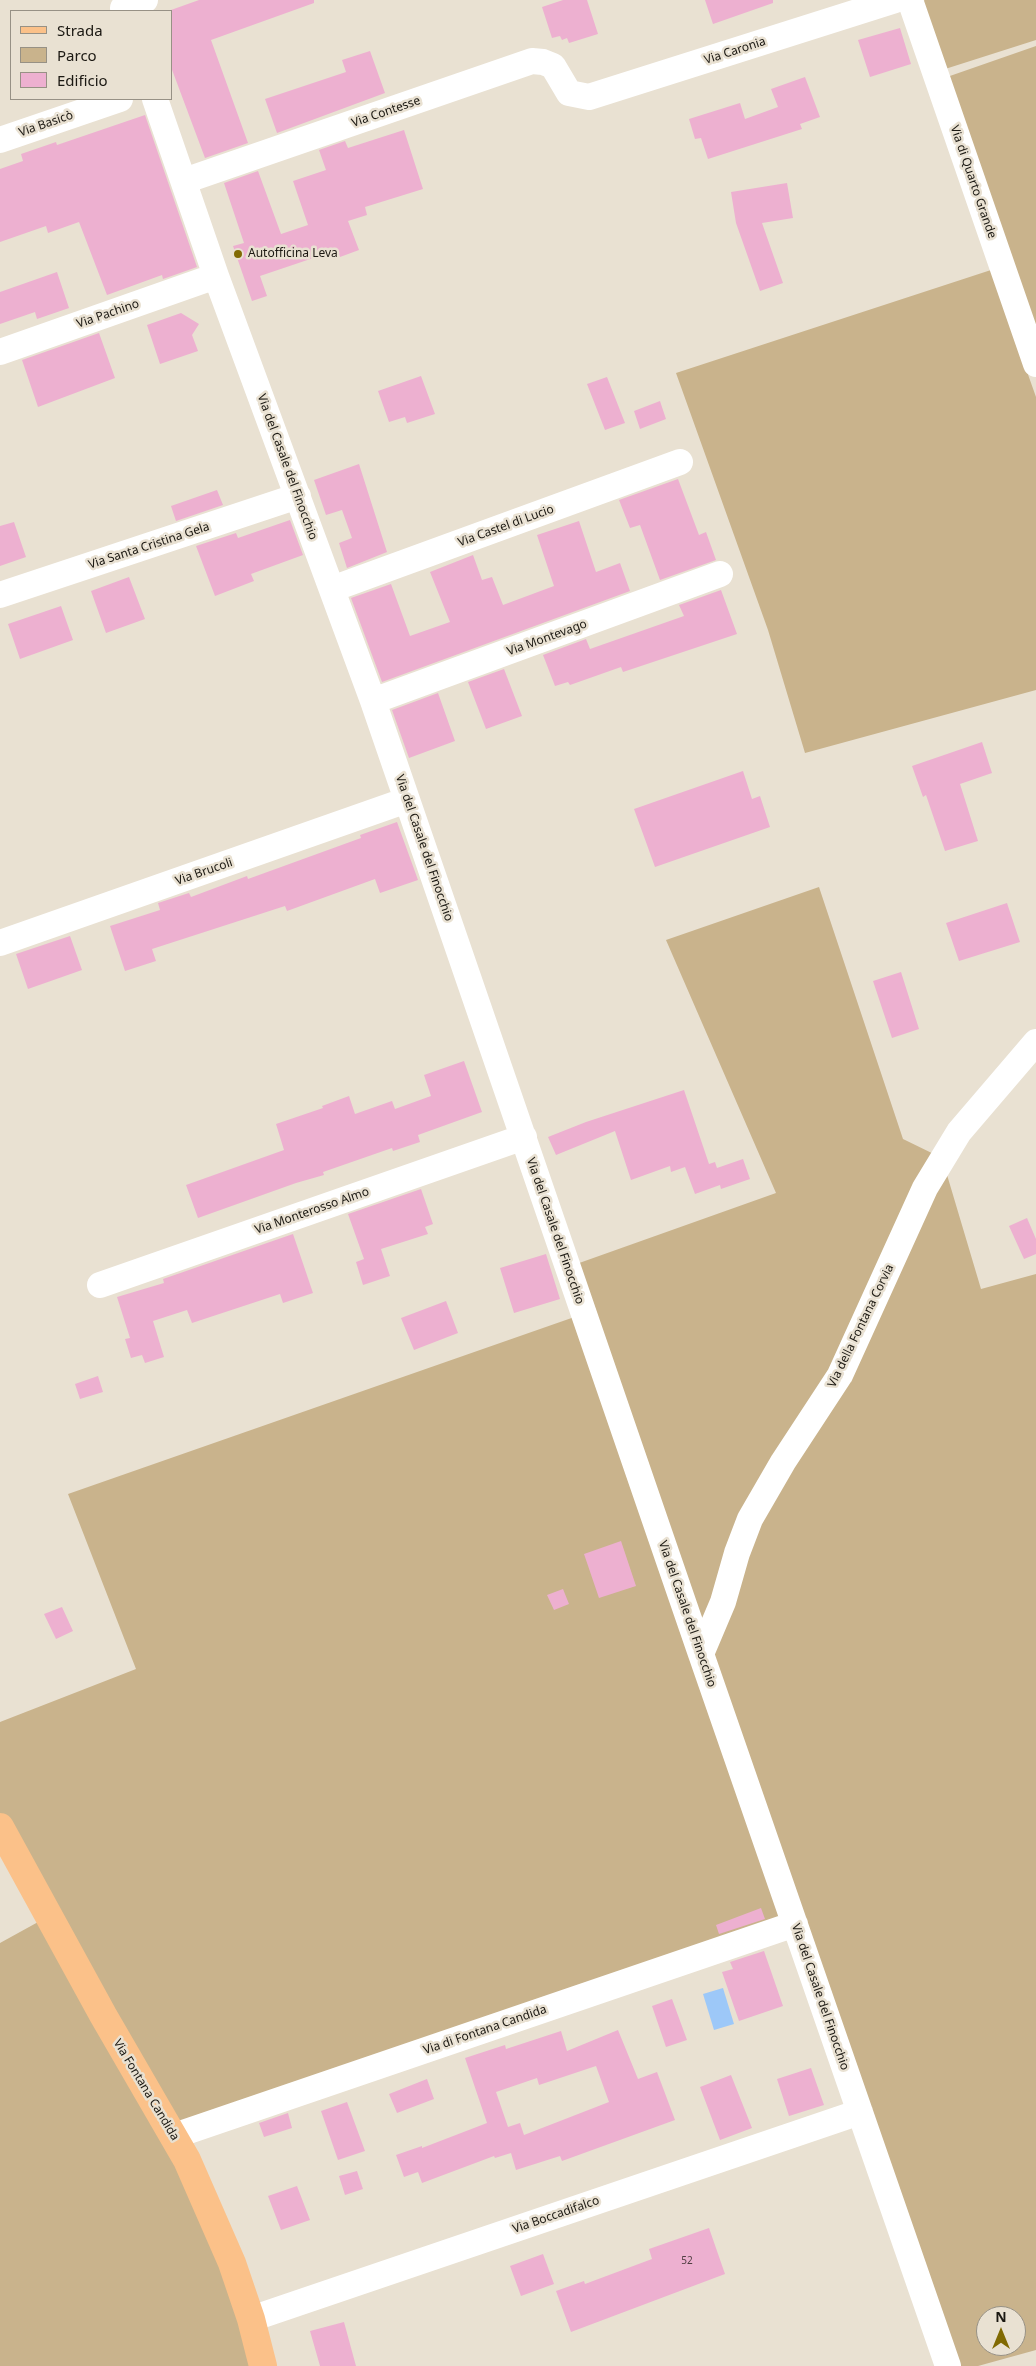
<!DOCTYPE html>
<meta charset="utf-8">
<style>
body{margin:0}
#map{position:relative;width:1036px;height:2366px;overflow:hidden;background:#e9e1d2;font-family:"Noto Sans",sans-serif}
canvas{display:block}
.legend{position:absolute;left:10px;top:10px;width:162px;height:90px;box-sizing:border-box;background:#e9e1d2;border:1px solid #979185;margin:0;padding:6px 9px;list-style:none;font-size:15px;color:#1b1812}
.legend li{display:flex;align-items:center;gap:10px;height:25px}
.legend b{width:25px;border:1px solid #979185}
.north{position:absolute;left:976px;top:2306px;width:50px;height:50px;box-sizing:border-box;background:#e9e1d2;border:1px solid #979185;border-radius:50%;rotate:0deg;font-size:14px;font-weight:700;line-height:20px;text-align:center;color:#1b1812}
.north::after{content:'';display:block;margin:auto;width:18px;height:22px;background:#816a03;clip-path:polygon(50% 0,100% 100%,50% 72%,0 100%)}
</style>
<div id="map">
<canvas width="1036" height="2366"></canvas>
<ul class="legend">
<li><b style="height:6px;background:#fbc189"></b>Strada</li>
<li><b style="height:14px;background:#c9b38c"></b>Parco</li>
<li><b style="height:14px;background:#edb0d0"></b>Edificio</li>
</ul>
<div class="north">N</div>
</div>
<script>
const ctx = document.querySelector('canvas').getContext('2d');
ctx.lineJoin = 'round';
function paint(path, color) { ctx.fillStyle = color; ctx.fill(path, 'evenodd'); }
const shape = rows => new Path2D(rows.map(r => 'M' + r).join(''));
function strokePath(path, color, width, dash) { ctx.strokeStyle = color; ctx.lineWidth = width; ctx.lineCap = dash ? 'butt' : 'round'; ctx.setLineDash(dash || []); ctx.stroke(path); }
function write(font, color, halo, rows, align = 'center') {
  ctx.font = font + ' "Noto Sans",sans-serif'; ctx.lineWidth = 5; ctx.setLineDash([]); ctx.textBaseline = 'middle'; ctx.strokeStyle = halo; ctx.fillStyle = color; for (const [text, x, y, turn = 0] of rows) {
    ctx.save(); ctx.translate(x, y); ctx.rotate((+turn || 0) * Math.PI / 180); ctx.textAlign = isNaN(turn) ? turn : align; if (halo) ctx.strokeText(text, 0, 0); ctx.fillText(text, 0, 0); ctx.restore();
  }
}
paint(shape([
 [925,0,1036,0,1036,40,942,70,920,2],
 [1036,46,1036,334,947,77],
 [991,270,1036,397,1036,690,805,753,768,630,676,373],
 [819,887,903,1139,942,1158,981,1289,1036,1274,1036,2350,978,2366,948,2366,795,1924,175,2136,263,2366,0,2366,0,1943,49,1916,0,1827,0,1722,136,1669,68,1494,583,1314,568,1267,776,1193,666,940],
 [986,2316,1016,2316,1016,2346,986,2346]
]), '#c9b38c');
paint(shape([
 [723,1988,734,2024,714,2030,703,1994]
]), '#9dc8f8');
paint(shape([
 [199,0,314,0,314,3,211,40,248,143,205,158,171,67,171,10],
 [563,0,587,0,598,34,569,43,567,38,562,40,560,36,552,38,542,7],
 [705,0,773,0,773,3,713,24],
 [900,28,911,64,870,77,858,40],
 [370,51,385,93,277,133,265,99,346,72,342,60],
 [805,77,820,117,800,124,802,129,708,159,701,138,695,139,689,119,740,103,745,119,778,107,771,89],
 [145,115,197,267,163,279,162,275,107,295,79,222,48,233,46,226,0,242,0,169,23,161,21,154,56,142,57,145],
 [404,130,423,189,365,207,367,215,348,221,359,250,340,257,337,250,260,276,267,296,252,301,233,246,244,243,224,183,258,171,281,234,308,225,293,181,326,170,319,150,345,141,348,148],
 [787,183,793,218,762,223,783,283,760,291,736,223,731,192],
 [57,272,69,308,37,319,35,312,0,324,0,292],
 [181,313,199,324,192,335,198,351,160,364,147,325],
 [99,333,115,378,38,407,22,360],
 [421,376,435,414,407,423,405,417,389,422,378,391],
 [607,377,625,423,605,430,587,384],
 [660,401,666,419,640,429,634,411],
 [359,464,387,552,347,568,339,543,352,538,342,510,326,515,314,480],
 [678,479,699,535,706,532,716,560,660,580,640,525,630,528,619,500],
 [217,490,223,505,176,521,171,506],
 [290,520,303,555,251,574,254,581,215,596,196,546,233,534,236,533,238,538],
 [579,521,596,572,620,563,630,591,382,682,351,598,391,584,410,636,450,622,430,572,473,555,482,580,492,577,503,605,554,586,537,535],
 [14,522,26,557,0,566,0,526],
 [129,577,145,619,106,633,91,591],
 [721,590,737,634,623,672,621,667,570,685,568,682,555,686,543,655,586,639,590,649,684,616,679,605],
 [61,606,73,640,20,659,8,624],
 [504,669,522,716,486,729,468,682],
 [438,693,455,741,409,758,392,710],
 [982,742,992,773,960,784,978,841,945,851,926,795,923,797,912,766],
 [743,771,752,799,760,796,770,827,655,867,634,809],
 [397,822,418,880,380,893,375,879,287,911,285,906,152,949,156,961,125,971,110,926,160,910,158,903,189,893,191,897,247,876,248,879,361,838,360,835],
 [1007,903,1020,942,959,961,946,923],
 [70,936,82,970,28,989,16,954],
 [901,972,919,1029,892,1038,873,981],
 [464,1061,482,1112,418,1135,420,1142,393,1151,392,1148,323,1172,324,1175,296,1183,198,1218,186,1185,284,1150,276,1124,323,1108,322,1106,349,1096,355,1114,392,1101,395,1109,431,1096,424,1075],
 [684,1090,709,1164,715,1162,717,1168,743,1159,750,1179,721,1189,720,1185,695,1194,685,1167,671,1172,670,1166,631,1180,615,1131,556,1155,548,1137,586,1122],
 [421,1189,433,1224,425,1227,428,1234,381,1249,390,1276,363,1285,356,1262,364,1259,348,1214],
 [1027,1218,1036,1239,1036,1254,1024,1259,1009,1226],
 [293,1234,313,1293,283,1303,280,1294,192,1323,187,1310,153,1321,164,1357,145,1363,142,1355,131,1358,125,1339,130,1338,117,1297,164,1283,163,1279],
 [546,1254,560,1299,514,1313,500,1268],
 [446,1301,458,1333,414,1350,401,1318],
 [98,1376,103,1392,80,1399,75,1384],
 [621,1541,636,1586,599,1598,584,1554],
 [563,1589,569,1604,554,1610,547,1595],
 [62,1607,73,1631,56,1639,44,1614],
 [761,1908,765,1919,719,1934,716,1925],
 [764,1951,783,2006,739,2021,722,1972,733,1969,730,1962],
 [672,1999,687,2040,666,2047,652,2006],
 [618,2030,638,2079,657,2072,675,2120,562,2161,560,2156,516,2170,511,2153,495,2158,494,2156,422,2183,418,2172,404,2177,396,2155,422,2146,422,2148,487,2123,465,2058,505,2045,506,2049,561,2031,567,2051],
 [596,2066,609,2102,524,2135,520,2123,508,2127,496,2092,537,2078,539,2085],
 [811,2068,824,2105,789,2116,777,2079],
 [731,2075,752,2128,720,2140,700,2087],
 [427,2079,434,2099,397,2113,389,2094],
 [347,2102,365,2151,338,2160,321,2111],
 [288,2113,292,2128,264,2137,259,2123],
 [357,2171,363,2189,345,2195,339,2176],
 [297,2186,310,2220,281,2230,268,2196],
 [709,2228,725,2274,571,2332,556,2291,584,2281,585,2284,652,2259,649,2249],
 [543,2254,554,2284,521,2296,510,2266],
 [344,2322,356,2366,320,2366,310,2331]
]), '#edb0d0');
strokePath(shape([
 [910,0,1036,364],
 [123,8,145,0],
 [155,99,216,276,373,701,701,1654,948,2366],
 [0,140,120,99],
 [184,181,532,61,543,62,553,66,569,93,589,97,895,0],
 [0,352,216,276],
 [332,589,680,462],
 [0,595,298,496],
 [373,701,720,574],
 [0,943,407,800],
 [100,1285,524,1137],
 [701,1654,723,1602,737,1553,750,1519,783,1462,840,1375,925,1188,959,1132,1036,1042],
 [174,2136,795,1924],
 [251,2319,860,2112]
]), '#fff', 26);
strokePath(shape([
 [0,1827,103,2015,187,2160,232,2263,251,2319,263,2366]
]), '#fbc189', 28);
for (const [x, y, r, color] of [
 [238,254,5,"#816a03"]
]) { const dot = new Path2D(); dot.arc(x, y, r, 0, 2 * Math.PI); ctx.fillStyle = color; ctx.fill(dot); strokePath(dot, '#e9e1d2', 2); }
write('10px', '#503e42', null, [
 ["52",687,2261]
]);
write('12px', '#1b1812', '#e9e1d2', [
 ["Via Caronia",735,51,-18],
 ["Via Contesse",386,112,-19],
 ["Via Basicò",46,124,-19],
 ["Via di Quarto Grande",973,182,71],
 ["Via Pachino",108,314,-19],
 ["Via del Casale del Finocchio",287,467,70],
 ["Via Castel di Lucio",506,526,-20],
 ["Via Santa Cristina Gela",149,546,-18],
 ["Via Montevago",547,638,-20],
 ["Via del Casale del Finocchio",424,848,71],
 ["Via Brucoli",204,872,-19],
 ["Via Monterosso Almo",312,1211,-19],
 ["Via del Casale del Finocchio",555,1231,71],
 ["Via della Fontana Corvia",861,1326,-64],
 ["Via del Casale del Finocchio",687,1614,71],
 ["Via del Casale del Finocchio",820,1997,71],
 ["Via di Fontana Candida",485,2030,-19],
 ["Via Fontana Candida",146,2090,59],
 ["Via Boccadifalco",556,2215,-19]
]);
write('12px', '#1b1812', '#e9e1d2', [
 ["Autofficina Leva",248,254]
], 'left');
</script>
